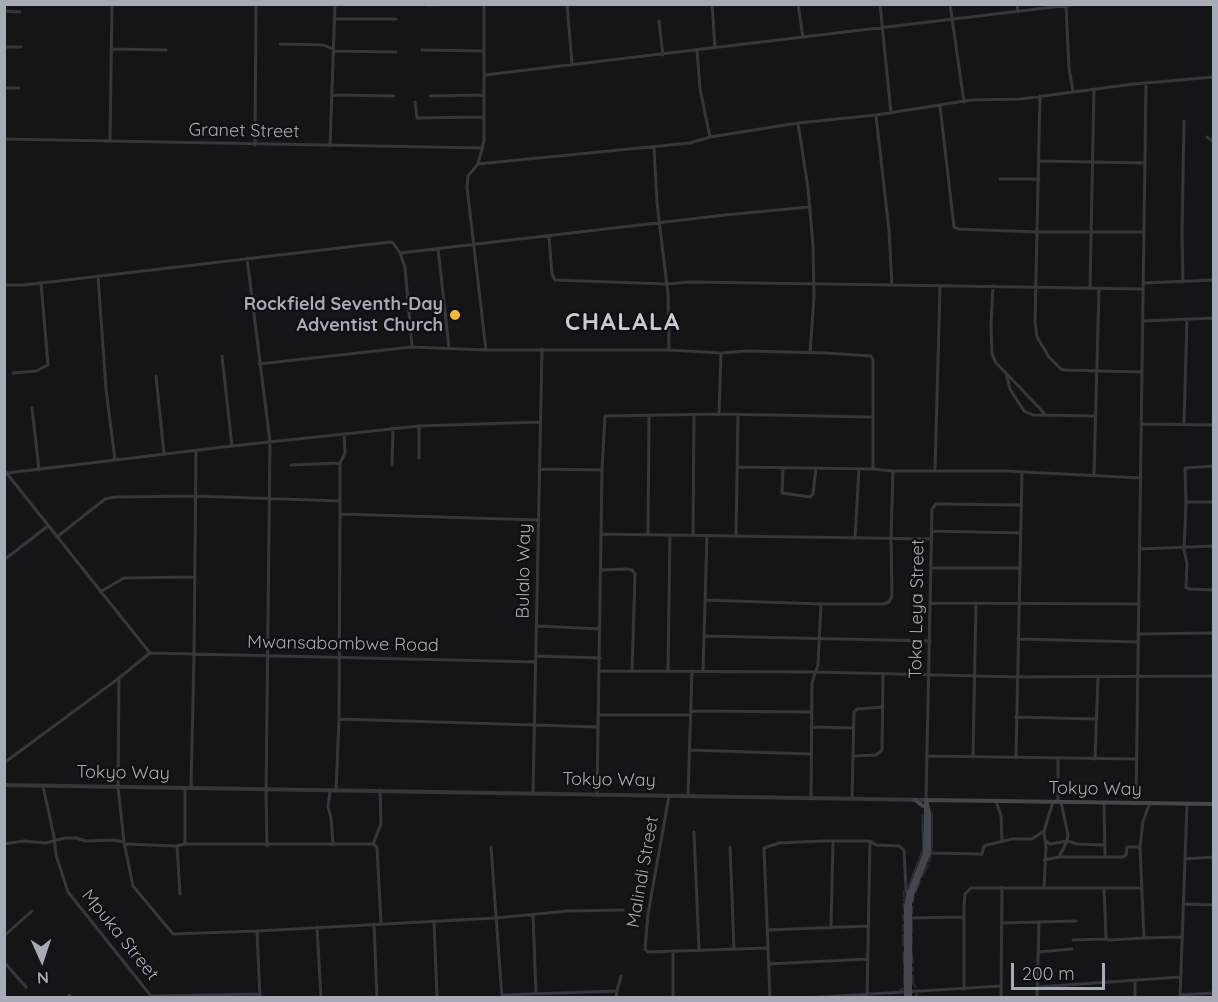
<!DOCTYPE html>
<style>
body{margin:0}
#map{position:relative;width:1218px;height:1002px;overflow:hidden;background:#151517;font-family:Quicksand,sans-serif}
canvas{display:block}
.frame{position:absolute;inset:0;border:6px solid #a7abb7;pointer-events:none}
.north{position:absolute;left:12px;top:930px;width:60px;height:60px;-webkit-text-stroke:4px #101012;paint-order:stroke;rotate:177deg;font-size:16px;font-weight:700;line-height:24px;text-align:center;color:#a7abb7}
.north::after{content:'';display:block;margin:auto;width:21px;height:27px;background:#a7abb7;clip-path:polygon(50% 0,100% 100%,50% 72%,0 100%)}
.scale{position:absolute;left:1011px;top:963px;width:94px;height:27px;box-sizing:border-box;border:3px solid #a7abb7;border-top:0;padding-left:8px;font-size:18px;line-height:21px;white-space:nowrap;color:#a7abb7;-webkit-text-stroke:4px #101012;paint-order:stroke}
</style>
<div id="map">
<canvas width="1218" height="1002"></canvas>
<div class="frame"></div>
<div class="north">N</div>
<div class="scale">200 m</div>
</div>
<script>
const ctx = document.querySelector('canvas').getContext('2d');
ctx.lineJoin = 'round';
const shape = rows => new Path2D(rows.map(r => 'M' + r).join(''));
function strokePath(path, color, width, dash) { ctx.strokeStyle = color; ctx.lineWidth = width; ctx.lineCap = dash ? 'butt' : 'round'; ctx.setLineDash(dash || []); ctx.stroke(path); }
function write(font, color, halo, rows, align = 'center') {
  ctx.font = font + ' Quicksand,sans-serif'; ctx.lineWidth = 4.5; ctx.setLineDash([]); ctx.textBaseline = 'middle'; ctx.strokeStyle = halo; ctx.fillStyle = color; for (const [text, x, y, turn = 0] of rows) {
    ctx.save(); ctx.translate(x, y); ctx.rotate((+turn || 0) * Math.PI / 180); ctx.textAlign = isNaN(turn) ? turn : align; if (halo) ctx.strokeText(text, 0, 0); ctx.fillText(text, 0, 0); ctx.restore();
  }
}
strokePath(shape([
 [932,813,932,851],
 [929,862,931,856],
 [922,877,928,865],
 [908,887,923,849,922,815],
 [916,892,920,881],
 [904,897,904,891],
 [904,901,904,899],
 [913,902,914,897],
 [903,904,904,911],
 [912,914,913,906],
 [903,921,903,915],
 [903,931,903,924],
 [903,934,903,946],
 [912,934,912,921],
 [912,937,912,944],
 [912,948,912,949],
 [903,952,904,966],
 [912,952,913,963],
 [904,971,904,968],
 [913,971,913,967],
 [913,975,913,984,916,987],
 [904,985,904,973],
 [900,990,904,988],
 [899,996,901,998],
 [914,998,917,994]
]), '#2b333b', 1.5);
strokePath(shape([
 [484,4,484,141,478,164,468,176,467,187,486,350,669,350,721,353,746,351,826,353,871,356,873,359,873,469],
 [567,4,572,64],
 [712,4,715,48],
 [798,4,803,37],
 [880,4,891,113],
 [950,4,964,102],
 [1017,4,1018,12],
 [427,5,463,4],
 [1066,6,1069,68,1073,92],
 [4,11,20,12],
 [334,19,396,19],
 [659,21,663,55],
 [280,44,324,45,333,49],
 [4,47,21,47],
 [111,49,166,50],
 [422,50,484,51],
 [697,50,700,89,710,137],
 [333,51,396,52],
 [485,75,1079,4],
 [4,88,19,88],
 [332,95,394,96],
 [430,96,484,95],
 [1040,96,1035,322,1037,337,1049,357,1061,369,1065,370,1142,372],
 [415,102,417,118,484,117],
 [940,106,954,227,958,229,1037,232,1144,232],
 [876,116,889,230,892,285,1143,289],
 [798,123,808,188,813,245,814,297,810,353],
 [1207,137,1214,142],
 [4,139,483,148],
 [110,141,112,4],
 [255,145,256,4],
 [330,146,335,4],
 [654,147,657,203,668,294,669,350],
 [1039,161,1145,163],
 [478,164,690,143,710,137,798,123,876,115,971,100,1020,99,1134,84,1214,77],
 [1000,179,1039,179],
 [549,236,552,274,555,280,667,284,690,282,892,285],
 [438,248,449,348],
 [400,253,725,215,809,207],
 [247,258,270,442,266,795,267,846],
 [98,276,106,389,115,460],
 [1183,282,1182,235,1184,121],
 [1144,283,1214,280],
 [4,285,24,285,390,242,393,243,400,253,405,267,412,347],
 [993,286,991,325,992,354,996,363,1006,373,1010,389,1024,411,1033,415,1096,416],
 [1090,288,1094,90],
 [1143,321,1214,318],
 [222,356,232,446],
 [259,364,412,347,486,350],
 [13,373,36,371,48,365,41,283],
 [1007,374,1044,413],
 [156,376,164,454],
 [32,408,39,470],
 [719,414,721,353],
 [1184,423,1187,319],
 [1142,424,1214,425],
 [419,458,419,426],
 [291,465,340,463],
 [392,465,393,428],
 [1214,466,1185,468,1186,502,1184,550,1187,563,1186,587,1189,589,1214,590],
 [737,467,873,469,893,471,1005,471,1141,478],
 [783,468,782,493,810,497,813,494,816,468],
 [540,469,602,470],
 [4,470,150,653],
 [935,470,940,287],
 [7,473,232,446,419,426,540,422],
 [1094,475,1099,288],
 [1186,502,1214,502],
 [340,514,340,463,345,453,344,434],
 [932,531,1019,533],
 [601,534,932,539],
 [648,535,649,416],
 [693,535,694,416],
 [736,536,738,415],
 [57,537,105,499,115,497,196,496,340,501],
 [855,538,859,469],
 [1140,549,1214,546],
 [4,560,48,526],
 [931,568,1019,568],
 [601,570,627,569,632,570,635,574,632,671],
 [100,592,124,578,195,577],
 [705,600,821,604,883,604,889,602,892,596,891,538,893,471],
 [931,603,1139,604],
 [537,626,600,629],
 [1138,634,1214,633],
 [704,636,930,641],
 [1018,639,1138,642],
 [150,653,119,678,118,787,124,842,133,886,173,934,257,931,495,918,568,911,623,910],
 [150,653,536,662],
 [536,656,600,658],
 [668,670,670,535],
 [600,671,816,672,1017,677,1214,676],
 [703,671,707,535],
 [691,711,811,712],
 [599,715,691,715],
 [1016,717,1097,719],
 [339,719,598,727],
 [811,727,853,728],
 [690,750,811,754],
 [853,756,876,755,882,750,883,675],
 [927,756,1137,759],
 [973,757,976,603],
 [1016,757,1022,472],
 [1095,759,1098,677],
 [4,763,119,678],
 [43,786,54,837,56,855,68,892,151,996,260,994],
 [185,788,185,844],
 [191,788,194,655,196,451],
 [336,790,339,719,340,514,539,520],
 [380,790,381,824,373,844,377,847,381,923],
 [330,791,328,807,331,818,333,845],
 [533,793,542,349],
 [597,794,602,470,605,416,719,414,873,417],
 [688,795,692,671],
 [669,796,648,914,645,949,648,952,768,948],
 [811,797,812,682,818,665,821,604],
 [852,799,854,712,857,709,883,707],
 [926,800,932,509,936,504,941,504,1021,505],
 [996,801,1001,816,1002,842],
 [1058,802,1058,759],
 [1104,803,1105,857],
 [1136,803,1146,83],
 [1150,803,1143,821,1140,847,1144,938,1182,937],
 [694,832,699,949],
 [1046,841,1050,844,1067,841,1077,844,1105,845],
 [4,844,24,841,46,843,65,838,76,838,86,841,114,840,124,842],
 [126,844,177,846,185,844,373,844],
 [177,846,180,894],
 [491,847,502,998],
 [730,847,734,949],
 [929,853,982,854,984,846,987,845,1012,839,1032,839,1044,831],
 [1059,857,1067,841,1068,835,1061,802],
 [1185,859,1214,857],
 [1044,860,1059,857,1123,857,1126,855,1127,847,1140,847],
 [1044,887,1046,848,1044,831,1053,802],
 [1104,888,1106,939,1109,940,1144,938],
 [1184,904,1214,905],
 [533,914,536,993],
 [910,918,964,917],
 [434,921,437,998],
 [1039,922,1076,921],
 [1001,923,1039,922,1037,998],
 [374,924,377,998],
 [831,926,833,842],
 [317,927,321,998],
 [767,930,868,926],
 [257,931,260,998],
 [4,936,32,911],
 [1073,940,1106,939],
 [1038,952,1072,949],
 [4,962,26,987],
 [769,964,867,959],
 [1135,980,1135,998],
 [1038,987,1180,977],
 [964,989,964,905,965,894,971,888,1142,888],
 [502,995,617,991,621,976],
 [1180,995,1214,993],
 [67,998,70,995],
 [616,998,617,991],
 [673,998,673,951],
 [770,998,764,848,779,843,822,841,870,841,876,845,899,846,904,850,906,889,908,895,911,898],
 [806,998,1001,986],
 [867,998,870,841],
 [1001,998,1002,887],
 [1180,998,1187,804]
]), '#36373c', 3);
strokePath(shape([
 [4,785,926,800]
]), '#36373c', 4);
strokePath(shape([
 [915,800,923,806],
 [926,800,1214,804],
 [906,998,906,906,908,895,925,853,926,801],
 [910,998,910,904,913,892,929,853,929,813,926,800]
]), '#44464c', 4);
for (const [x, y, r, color] of [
 [455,315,6,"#efb935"]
]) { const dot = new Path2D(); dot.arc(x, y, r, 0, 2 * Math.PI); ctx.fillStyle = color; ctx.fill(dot); strokePath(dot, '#101012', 2); }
write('18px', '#a7abb7', '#101012', [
 ["Granet Street",244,131,1],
 ["Bulalo Way",524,571,-89],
 ["Toka Leya Street",917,609,-89],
 ["Mwansabombwe Road",343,644,1],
 ["Tokyo Way",123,773,1],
 ["Tokyo Way",609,780,1],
 ["Tokyo Way",1095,789,1],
 ["Malindi Street",643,872,-80],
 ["Mpuka Street",120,935,51]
]);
write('bold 18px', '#a7abb7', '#101012', [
 ["Rockfield Seventh-Day",443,305],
 ["Adventist Church",443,326]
], 'right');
ctx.letterSpacing = '1.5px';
write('bold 24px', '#c8cbd3', '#101012', [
 ["CHALALA",623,323]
]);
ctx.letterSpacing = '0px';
</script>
